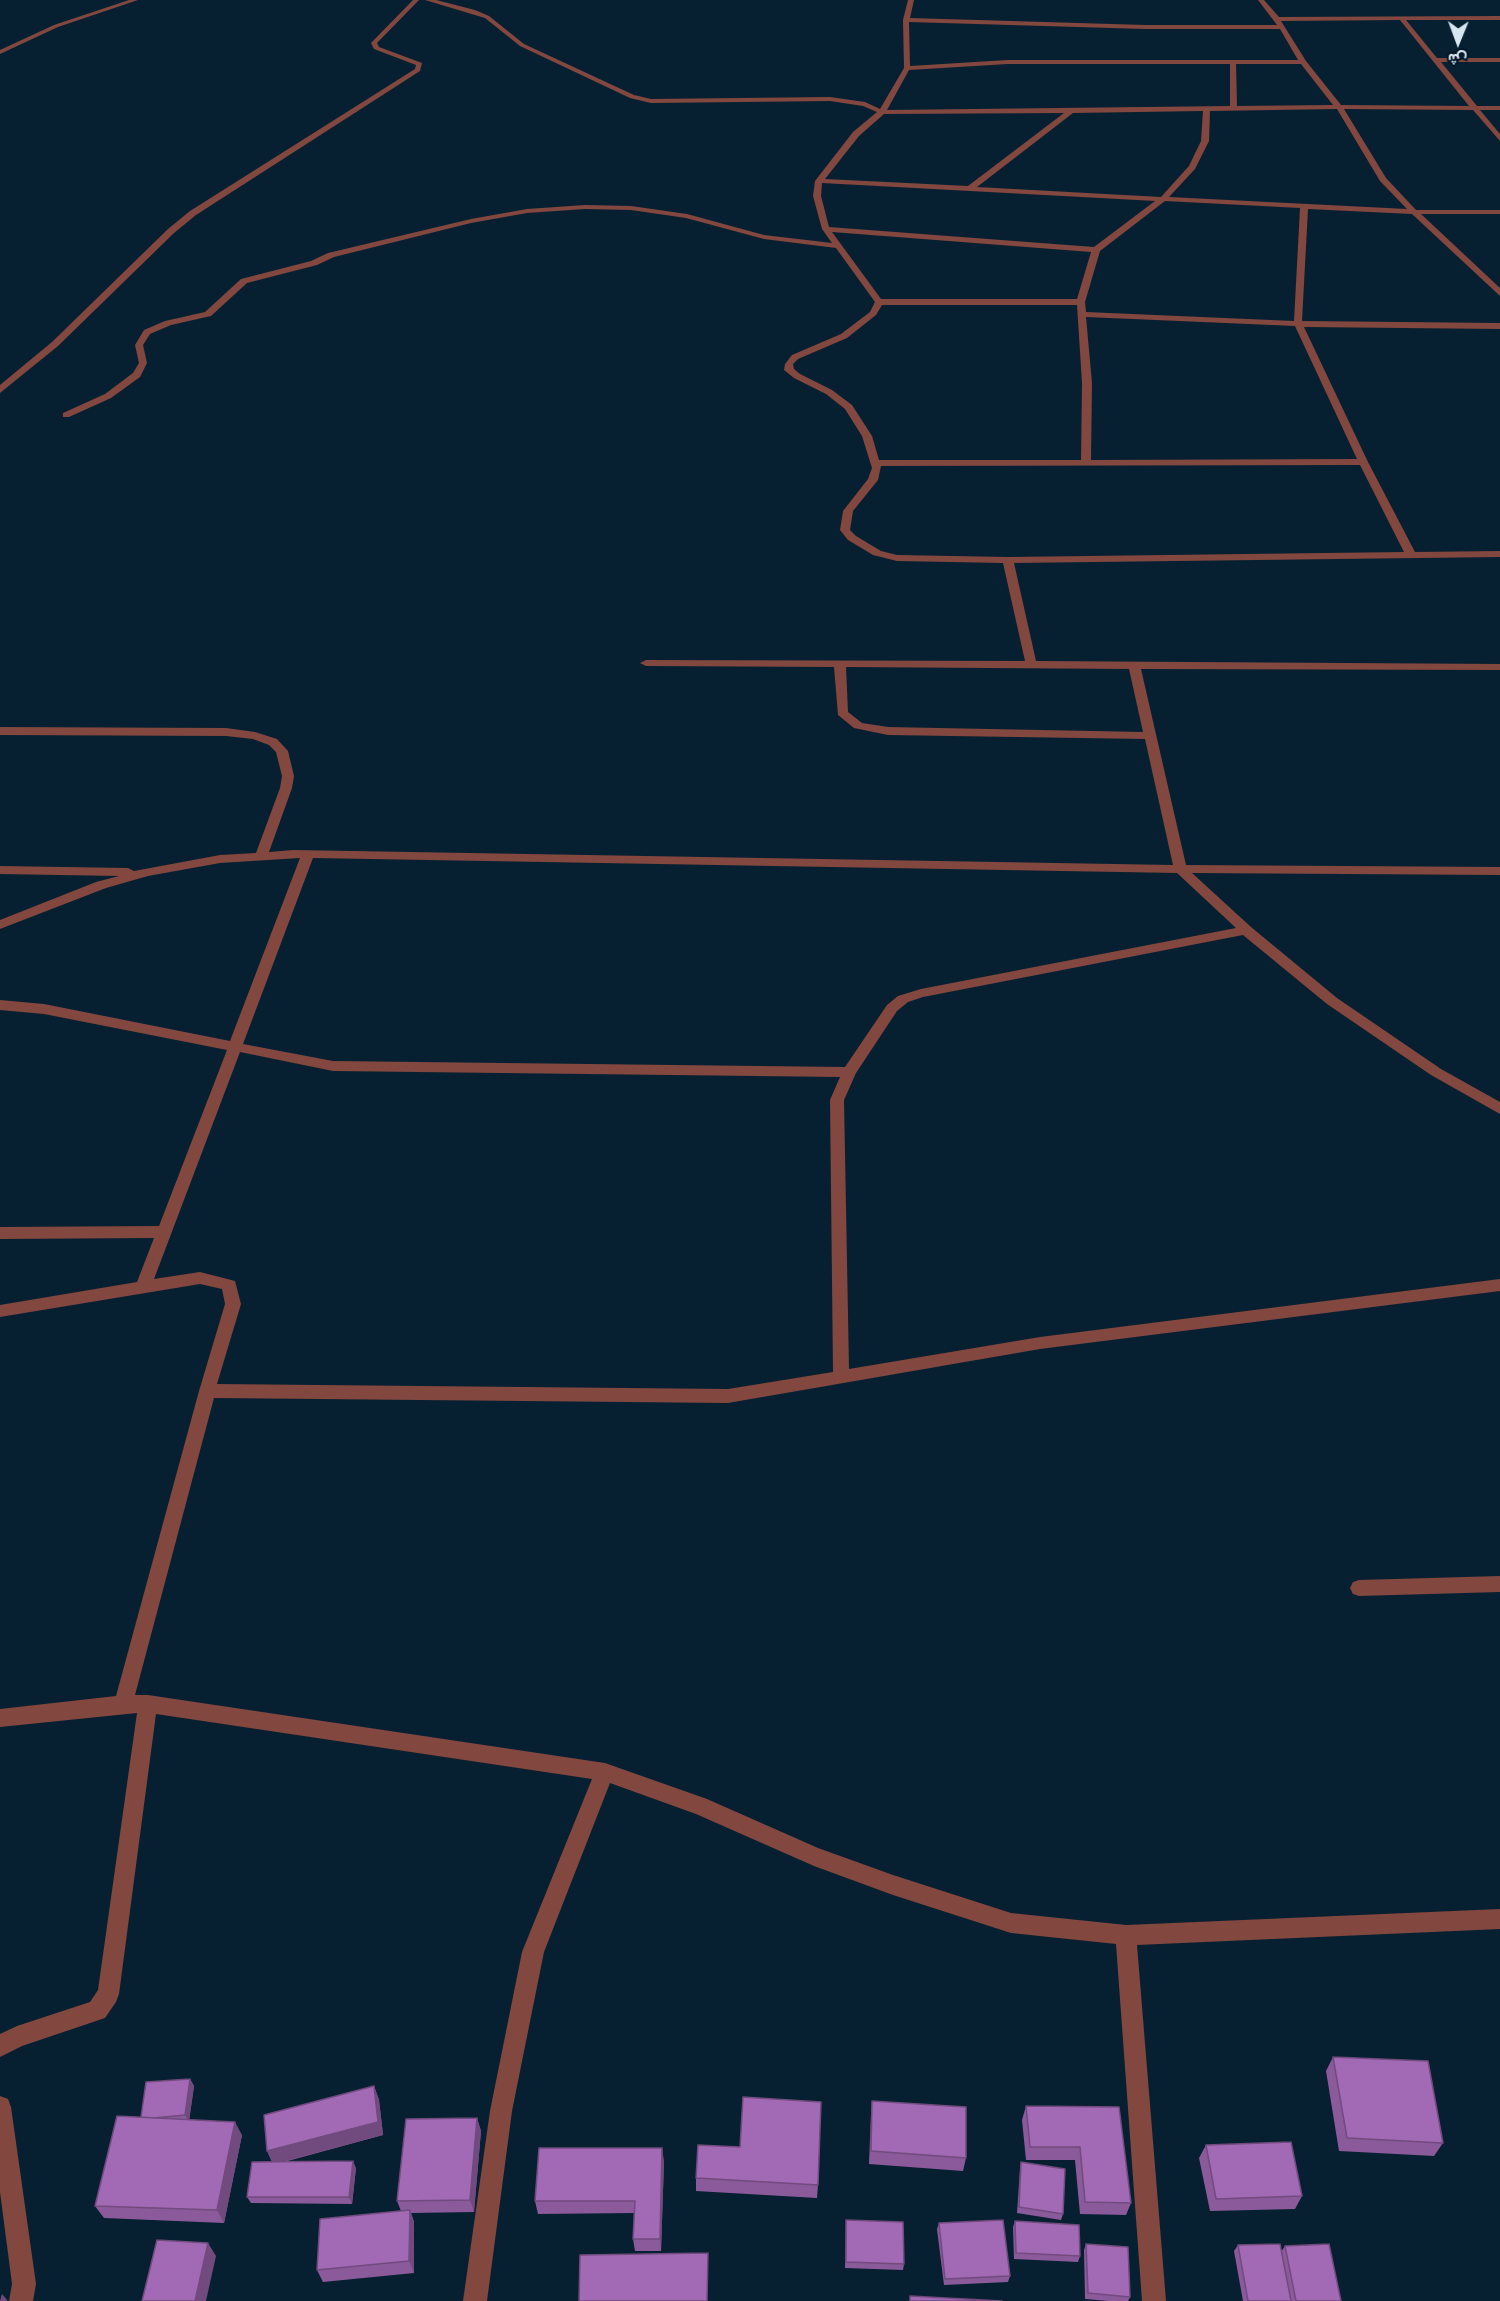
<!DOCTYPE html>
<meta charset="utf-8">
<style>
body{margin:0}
#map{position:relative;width:1500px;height:2301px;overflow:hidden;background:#072031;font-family:Ubuntu,Vazirmatn,sans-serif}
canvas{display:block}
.north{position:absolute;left:1428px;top:12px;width:60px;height:60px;-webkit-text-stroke:4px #011627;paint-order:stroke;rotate:181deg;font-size:16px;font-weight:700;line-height:24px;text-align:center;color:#d6e5f0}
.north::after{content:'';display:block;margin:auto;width:21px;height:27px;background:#d6e5f0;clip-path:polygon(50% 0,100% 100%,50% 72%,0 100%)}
</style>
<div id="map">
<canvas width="1500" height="2301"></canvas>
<div class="north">ش</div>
</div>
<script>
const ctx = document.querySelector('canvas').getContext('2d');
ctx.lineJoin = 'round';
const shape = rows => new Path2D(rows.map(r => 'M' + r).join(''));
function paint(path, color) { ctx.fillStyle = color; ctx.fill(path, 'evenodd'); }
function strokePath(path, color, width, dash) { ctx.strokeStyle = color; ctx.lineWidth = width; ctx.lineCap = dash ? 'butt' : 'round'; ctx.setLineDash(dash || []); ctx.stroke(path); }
paint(shape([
 [129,0,138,0,58,27,0,54,0,50,54,25,129,0],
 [413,0,419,0,377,43,379,47,422,63,420,71,196,215,174,233,58,346,0,393,0,385,52,342,168,229,190,211,415,69,416,65,374,49,371,43,413,0],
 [425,0,436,0,475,10,489,16,524,44,634,95,651,99,830,97,865,102,880,109,904,68,903,20,908,0,914,0,910,18,1145,25,1277,25,1258,0,1264,0,1279,17,1500,16,1500,20,1406,20,1437,58,1500,58,1500,62,1441,62,1477,106,1500,106,1500,110,1480,110,1500,134,1500,141,1473,110,1344,109,1386,178,1416,210,1500,210,1500,214,1421,214,1500,288,1500,296,1412,214,1308,209,1302,321,1500,323,1500,329,1304,327,1368,462,1415,552,1500,551,1500,557,1014,563,1036,661,1500,664,1500,670,1141,669,1186,865,1500,867,1500,875,1192,873,1251,927,1337,998,1441,1069,1500,1102,1500,1114,1431,1075,1327,1004,1243,935,923,997,908,1002,897,1011,856,1073,844,1100,849,1369,1040,1337,1500,1279,1500,1291,1040,1349,728,1403,214,1398,135,1695,148,1695,605,1763,707,1799,818,1848,893,1875,1011,1913,1126,1925,1500,1909,1500,1929,1137,1945,1166,2301,1142,2301,1116,1944,1011,1933,893,1895,814,1866,696,1814,610,1783,544,1952,512,2111,487,2301,463,2301,490,2111,522,1952,592,1779,156,1714,119,1994,116,2002,105,2018,22,2046,0,2057,0,2034,17,2026,90,2002,98,1990,137,1713,0,1727,0,1709,116,1696,199,1391,225,1304,222,1289,200,1284,0,1317,0,1305,137,1282,154,1238,0,1239,0,1227,159,1226,227,1050,44,1014,0,1010,0,1000,44,1004,230,1041,300,858,220,863,148,876,106,888,0,929,0,920,96,882,119,876,0,874,0,866,128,868,134,871,220,855,256,853,280,788,282,776,276,752,269,745,253,739,226,736,0,735,0,727,226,728,255,732,277,739,288,751,294,776,292,788,269,852,293,850,1173,865,1145,739,888,735,854,728,838,715,834,667,646,666,640,663,646,660,1025,661,1003,563,897,561,873,555,848,540,840,530,843,511,868,479,872,468,862,436,845,409,826,394,794,378,784,370,785,364,792,355,841,334,870,312,875,302,836,248,764,239,686,218,631,210,585,209,527,213,471,223,334,257,317,265,247,283,211,316,171,325,150,334,143,345,147,363,140,377,111,398,69,417,63,417,63,413,105,394,133,373,139,363,135,345,144,330,165,321,205,312,241,279,311,261,328,253,471,219,527,209,585,205,631,206,687,214,764,235,832,243,822,229,813,196,815,181,853,132,877,112,863,106,830,101,651,103,630,98,520,46,485,18,425,0],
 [1400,20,1469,106,1341,105,1306,61,1281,21,1400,20],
 [909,22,1145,29,1280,29,1298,60,1008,60,910,66,909,22],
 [1008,64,1230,64,1230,106,887,110,909,70,1008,64],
 [1236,64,1301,64,1333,105,1237,106,1236,64],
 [1337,109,1380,181,1407,209,1169,197,1195,169,1209,141,1210,111,1337,109],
 [1203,111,1201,141,1189,166,1161,197,977,187,1073,113,1203,111],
 [1064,113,968,186,825,179,859,136,884,114,1064,113],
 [822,183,1155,201,1094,247,829,227,821,196,822,183],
 [1165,201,1300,208,1294,321,1086,312,1085,302,1100,251,1165,201],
 [832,232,1091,252,1077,299,881,299,832,232],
 [882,305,1077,305,1082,383,1081,460,879,460,872,436,852,405,832,390,800,374,794,369,793,364,798,359,847,338,876,315,882,305],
 [1086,317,1295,326,1357,459,1091,460,1092,383,1086,317],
 [1360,465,1404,552,1008,557,897,555,881,551,856,536,850,530,853,511,878,480,881,466,1360,465],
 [846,667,1129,669,1143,732,888,727,862,723,848,712,846,667],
 [313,858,1177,873,1236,928,921,989,898,996,887,1005,845,1067,333,1061,243,1044,313,858],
 [240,1052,333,1071,840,1077,830,1100,833,1372,728,1389,217,1384,241,1304,235,1281,200,1272,154,1279,240,1052],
 [1500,1576,1500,1592,1359,1596,1353,1594,1350,1588,1353,1582,1359,1580,1500,1576],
 [0,2096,8,2099,11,2107,36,2284,33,2301,9,2301,12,2284,0,2192,0,2096]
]), '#82473e');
paint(shape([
 [1333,2057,1443,2143,1434,2156,1339,2151,1326,2071],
 [190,2079,194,2086,189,2120,242,2135,224,2223,104,2218,95,2206,141,2117],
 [374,2086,379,2100,383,2135,284,2162,356,2168,352,2204,251,2203,247,2197,272,2162,267,2151],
 [872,2101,966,2158,963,2171,869,2164,871,2114],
 [1026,2106,1119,2107,1131,2203,1126,2215,1080,2214,1075,2160,1026,2160,1022,2120],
 [477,2118,481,2131,474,2212,411,2213,414,2222,414,2273,323,2282,317,2270,401,2211,397,2201],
 [1206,2145,1302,2196,1295,2209,1210,2211,1199,2158],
 [740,2147,818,2185,817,2198,696,2191,696,2178],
 [664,2161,661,2251,635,2251,633,2239,634,2213,538,2214,535,2201],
 [1021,2162,1063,2214,1061,2220,1017,2213,1020,2169],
 [846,2220,904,2264,903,2270,845,2268],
 [1015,2221,1080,2256,1078,2262,1014,2259,1013,2227],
 [939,2223,1010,2276,1008,2282,944,2285,937,2229],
 [1086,2244,1130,2297,1128,2301,1109,2301,1085,2299,1084,2250],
 [1238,2245,1281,2252,1285,2246,1341,2301,1243,2301,1234,2251]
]), '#8b5a9b');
paint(shape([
 [190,2079,194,2086,189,2122,185,2115],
 [374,2086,379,2100,383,2135,274,2164,267,2151],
 [477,2118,481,2131,474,2212,470,2200],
 [235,2122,242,2135,224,2223,217,2210],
 [662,2148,664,2161,661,2251,660,2239],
 [353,2161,356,2168,352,2204,349,2197],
 [410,2210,414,2222,414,2273,409,2261],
 [208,2243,216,2256,206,2301,195,2301],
 [2,2294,7,2300,7,2301,0,2301]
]), '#714a7e');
const building = shape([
 [1333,2057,1428,2061,1443,2143,1347,2138,1333,2057],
 [190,2079,185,2115,154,2118,141,2117,146,2082,190,2079],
 [374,2086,378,2122,267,2151,264,2115,374,2086],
 [743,2097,821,2102,818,2185,696,2178,698,2145,740,2147,743,2097],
 [872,2101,966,2107,966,2158,871,2151,872,2101],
 [1026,2106,1119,2107,1131,2203,1085,2202,1080,2147,1030,2147,1026,2106],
 [117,2116,235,2122,217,2210,95,2206,117,2116],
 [477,2118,470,2200,397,2201,406,2119,477,2118],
 [1291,2142,1302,2196,1216,2199,1206,2145,1291,2142],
 [539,2148,662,2148,660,2239,633,2239,635,2201,535,2201,539,2148],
 [353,2161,349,2197,247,2197,252,2162,353,2161],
 [1021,2162,1065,2169,1063,2214,1019,2207,1021,2162],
 [410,2210,409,2261,317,2270,320,2219,410,2210],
 [846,2220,903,2222,904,2264,846,2262,846,2220],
 [1003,2220,1010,2276,945,2279,939,2223,1003,2220],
 [1015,2221,1079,2225,1080,2256,1016,2253,1015,2221],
 [157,2240,208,2243,195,2301,142,2301,157,2240],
 [1086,2244,1128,2247,1130,2297,1088,2293,1086,2244],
 [1280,2244,1291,2301,1248,2301,1238,2245,1280,2244],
 [1329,2244,1341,2301,1296,2301,1285,2246,1329,2244],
 [708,2253,707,2301,579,2301,580,2255,708,2253],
 [910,2296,1002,2301,910,2301,910,2296]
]);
paint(building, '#a269b4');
strokePath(building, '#714a7e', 1.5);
</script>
